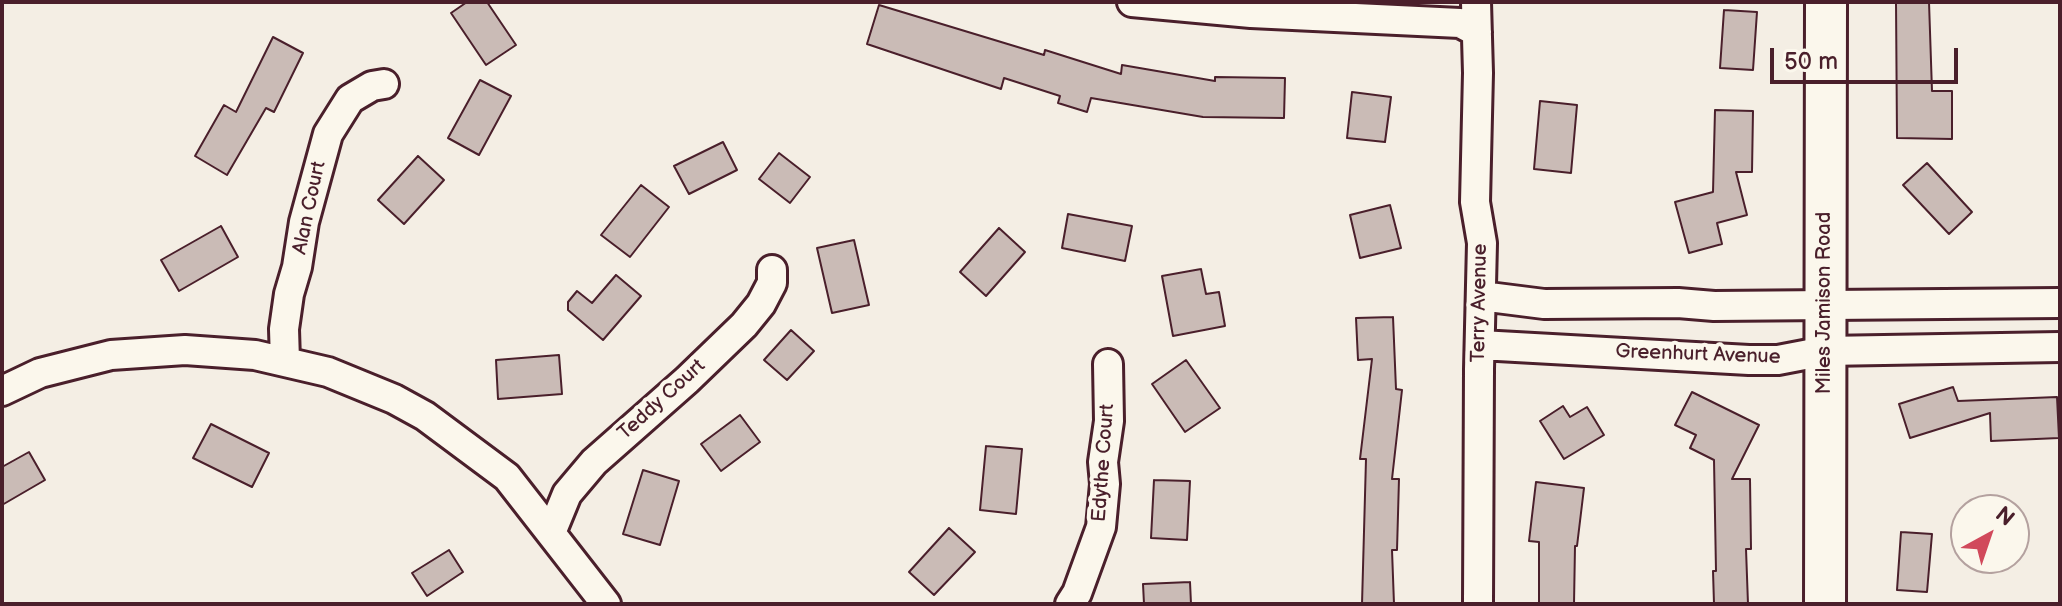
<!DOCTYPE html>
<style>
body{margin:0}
#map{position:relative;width:2062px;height:606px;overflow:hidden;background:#f4eee4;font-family:"Balsamiq Sans",sans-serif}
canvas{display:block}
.frame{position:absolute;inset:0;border:4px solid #4a1f2b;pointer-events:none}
.north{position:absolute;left:1950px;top:494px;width:80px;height:80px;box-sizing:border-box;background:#fbf7ec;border:2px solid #b4a19f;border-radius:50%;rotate:40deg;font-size:22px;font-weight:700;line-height:32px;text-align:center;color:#4a1f2b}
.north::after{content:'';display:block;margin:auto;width:28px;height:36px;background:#d1495b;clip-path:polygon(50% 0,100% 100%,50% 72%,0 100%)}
.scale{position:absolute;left:1770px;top:48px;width:188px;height:36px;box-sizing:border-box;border:4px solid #4a1f2b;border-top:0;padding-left:10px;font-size:24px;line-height:28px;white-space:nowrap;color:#4a1f2b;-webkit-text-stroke:6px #fbf7ec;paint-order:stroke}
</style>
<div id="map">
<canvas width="2062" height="606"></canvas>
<div class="frame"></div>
<div class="north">N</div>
<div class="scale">50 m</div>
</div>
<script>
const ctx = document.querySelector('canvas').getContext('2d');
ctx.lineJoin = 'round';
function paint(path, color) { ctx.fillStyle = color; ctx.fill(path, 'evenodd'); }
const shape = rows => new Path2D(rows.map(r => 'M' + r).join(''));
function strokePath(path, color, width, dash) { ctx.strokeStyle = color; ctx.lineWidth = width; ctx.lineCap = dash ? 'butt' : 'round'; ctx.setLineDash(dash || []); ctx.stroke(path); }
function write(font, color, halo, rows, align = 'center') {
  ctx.font = font + ' "Balsamiq Sans",sans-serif'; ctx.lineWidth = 8; ctx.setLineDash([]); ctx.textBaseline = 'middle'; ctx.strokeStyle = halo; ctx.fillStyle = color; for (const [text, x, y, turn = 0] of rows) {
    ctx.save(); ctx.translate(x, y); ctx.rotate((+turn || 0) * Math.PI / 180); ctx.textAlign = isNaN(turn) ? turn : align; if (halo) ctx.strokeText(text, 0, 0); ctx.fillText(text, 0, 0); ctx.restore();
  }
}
const building = shape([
 [467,2,487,2,516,45,486,65,451,13,467,2],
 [1896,2,1929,2,1932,91,1952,91,1952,139,1897,138,1896,2],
 [879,5,1044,55,1045,50,1121,74,1122,65,1215,81,1215,77,1285,78,1284,118,1203,117,1091,98,1087,112,1058,103,1060,96,1004,78,1001,89,867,44,879,5],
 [1724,10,1757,12,1753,70,1720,68,1724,10],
 [273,37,303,53,274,112,266,108,227,175,195,156,224,105,236,112,273,37],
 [480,80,511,96,479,155,448,138,480,80],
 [1352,92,1391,97,1385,142,1347,138,1352,92],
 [1540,101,1577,105,1571,173,1534,169,1540,101],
 [1715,110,1753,111,1752,172,1736,172,1747,215,1717,223,1722,244,1689,253,1675,202,1713,192,1715,110],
 [723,142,737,170,689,194,674,166,723,142],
 [779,153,810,177,790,203,759,179,779,153],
 [418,156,444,180,404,224,378,200,418,156],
 [1927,163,1972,212,1949,234,1903,185,1927,163],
 [641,185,669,207,630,257,601,235,641,185],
 [1390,205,1401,248,1360,258,1350,215,1390,205],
 [1068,214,1132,226,1125,261,1062,248,1068,214],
 [221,226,238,257,179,291,161,260,221,226],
 [999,228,1025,252,986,296,960,272,999,228],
 [854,240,869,305,832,313,817,248,854,240],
 [1201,269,1206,294,1219,292,1225,326,1173,336,1162,276,1201,269],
 [616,275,641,296,603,340,568,310,568,302,577,291,592,303,616,275],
 [1393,317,1396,389,1402,390,1392,479,1399,479,1397,550,1392,550,1394,604,1362,604,1366,459,1360,459,1372,359,1358,360,1356,318,1393,317],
 [791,330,814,351,787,380,764,360,791,330],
 [559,355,562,394,498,399,496,360,559,355],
 [1186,360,1220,408,1185,432,1152,384,1186,360],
 [1953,387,1958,401,2057,397,2059,438,1991,441,1990,413,1910,438,1899,404,1953,387],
 [1692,392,1759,425,1732,479,1750,479,1751,549,1746,549,1748,604,1714,604,1713,571,1716,571,1714,460,1690,448,1696,435,1675,425,1692,392],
 [1563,406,1570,417,1587,407,1604,435,1564,459,1540,421,1563,406],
 [740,415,760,442,721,471,701,444,740,415],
 [211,424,269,453,252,487,193,458,211,424],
 [986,446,1022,449,1016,514,980,510,986,446],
 [29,452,45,480,2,505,2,467,29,452],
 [643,470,679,481,660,545,623,534,643,470],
 [1154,480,1190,481,1187,540,1151,538,1154,480],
 [1536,482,1584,488,1577,546,1575,546,1574,604,1539,604,1539,542,1529,541,1536,482],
 [949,528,975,552,934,595,909,572,949,528],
 [1901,532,1932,534,1927,592,1897,590,1901,532],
 [449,550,463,572,427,596,412,573,449,550],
 [1190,582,1191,604,1144,604,1143,584,1190,582]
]);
paint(building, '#cabbb6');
strokePath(building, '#4a1f2b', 2);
const minor = shape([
 [1132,2,1251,13,1460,23,1477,32],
 [1476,2,1478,73,1475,202,1482,243,1479,369,1478,604],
 [1481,296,1544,304,1678,303,1714,306,2060,303],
 [1480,345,1749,360,1778,360,1825,351,2060,347],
 [285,361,284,329,289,294,297,267,304,222,328,134,350,99,372,86,384,84],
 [2,391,40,373,111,355,185,350,255,355,328,372,394,399,425,416,507,477,606,604],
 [551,533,567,494,594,462,687,380,744,325,761,304,772,283,772,270],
 [1070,604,1077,593,1101,527,1105,484,1103,462,1109,421,1108,364]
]);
const secondary = shape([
 [1825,604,1826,2]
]);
strokePath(minor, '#4a1f2b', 34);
strokePath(secondary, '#4a1f2b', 46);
strokePath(minor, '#fbf7ec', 28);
strokePath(secondary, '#fbf7ec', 40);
write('20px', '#4a1f2b', '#fbf7ec', [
 ["Alan Court",310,208,-78],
 ["Terry Avenue",1480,303,-89],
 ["Miles Jamison Road",1825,303,-90],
 ["Greenhurt Avenue",1698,355,2],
 ["Teddy Court",662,400,-42],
 ["Edythe Court",1104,463,-86]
]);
</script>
